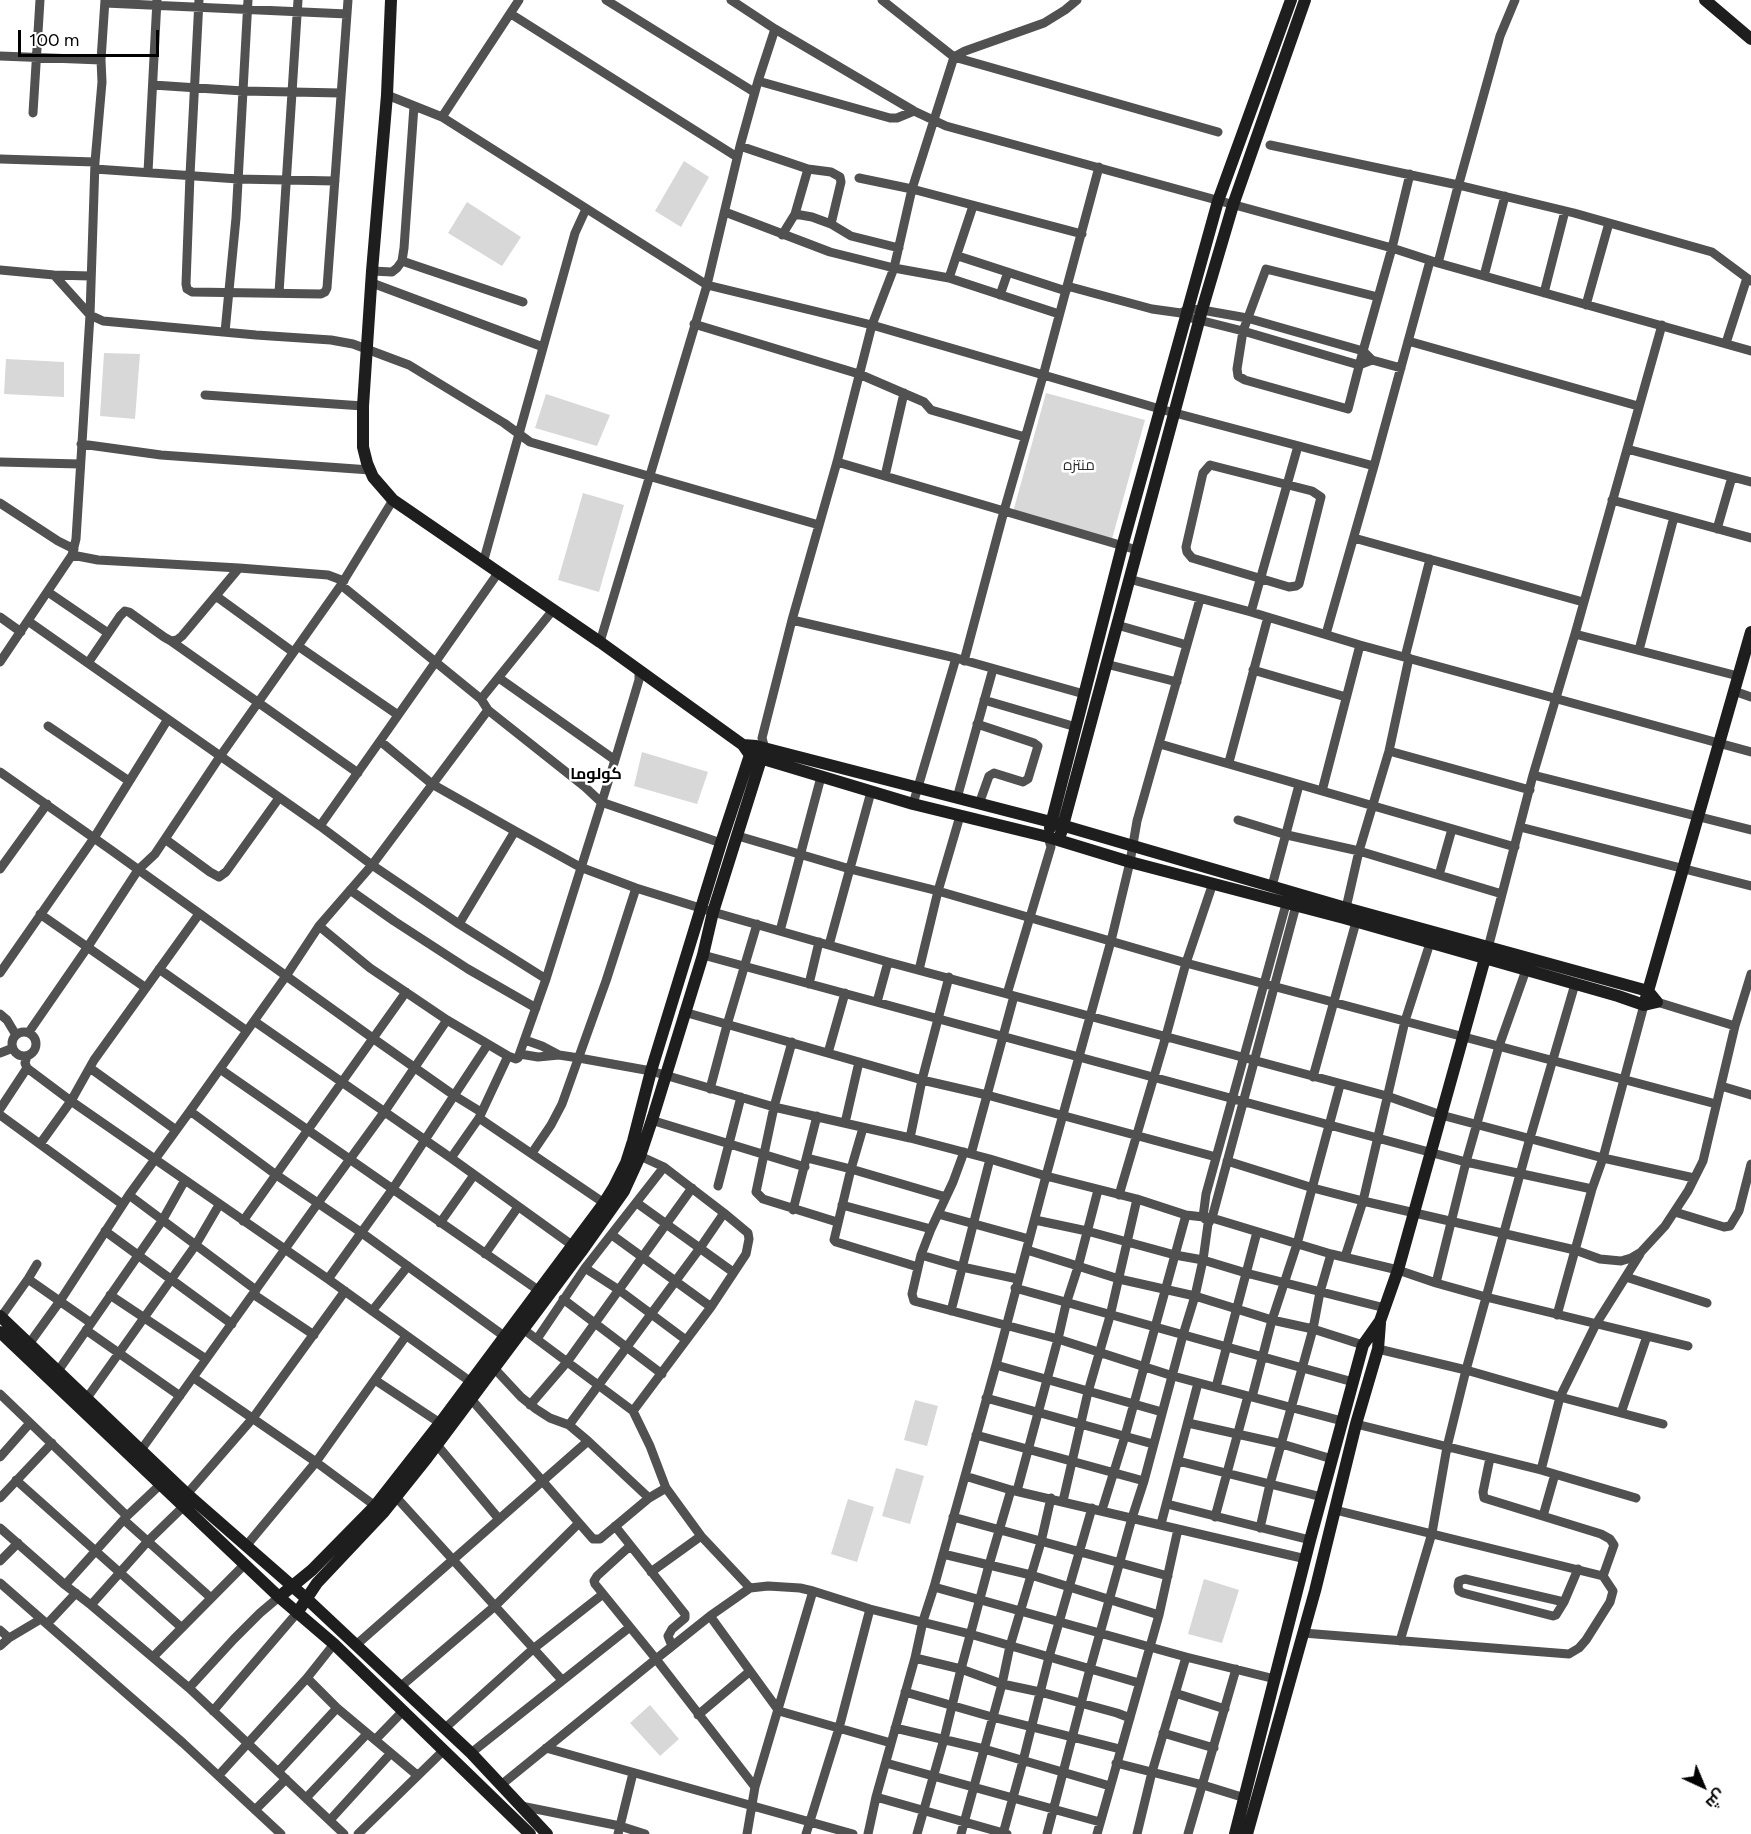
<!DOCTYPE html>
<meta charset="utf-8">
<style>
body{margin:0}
#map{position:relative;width:1751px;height:1834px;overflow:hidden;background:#fff;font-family:Figtree,Cairo,sans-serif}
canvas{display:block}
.north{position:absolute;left:1673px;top:1756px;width:60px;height:60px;-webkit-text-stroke:4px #fff;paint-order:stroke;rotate:136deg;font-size:16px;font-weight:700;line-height:24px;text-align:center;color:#000}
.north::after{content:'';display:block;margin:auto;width:21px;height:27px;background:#000;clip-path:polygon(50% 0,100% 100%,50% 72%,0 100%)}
.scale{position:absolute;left:18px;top:30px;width:141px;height:27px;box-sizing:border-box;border:3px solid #000;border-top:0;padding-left:8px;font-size:18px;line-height:21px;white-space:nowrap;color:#000;-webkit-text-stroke:4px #fff;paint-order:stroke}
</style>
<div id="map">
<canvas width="1751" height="1834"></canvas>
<div class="north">ش</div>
<div class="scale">100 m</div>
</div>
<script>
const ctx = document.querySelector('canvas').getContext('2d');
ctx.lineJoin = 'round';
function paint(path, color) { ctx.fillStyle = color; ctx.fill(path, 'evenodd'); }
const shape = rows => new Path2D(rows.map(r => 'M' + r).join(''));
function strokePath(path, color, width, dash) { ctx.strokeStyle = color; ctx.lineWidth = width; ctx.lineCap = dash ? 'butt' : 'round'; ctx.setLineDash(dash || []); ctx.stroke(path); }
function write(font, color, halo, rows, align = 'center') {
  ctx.font = font + ' Figtree,Cairo,sans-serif'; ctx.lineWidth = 5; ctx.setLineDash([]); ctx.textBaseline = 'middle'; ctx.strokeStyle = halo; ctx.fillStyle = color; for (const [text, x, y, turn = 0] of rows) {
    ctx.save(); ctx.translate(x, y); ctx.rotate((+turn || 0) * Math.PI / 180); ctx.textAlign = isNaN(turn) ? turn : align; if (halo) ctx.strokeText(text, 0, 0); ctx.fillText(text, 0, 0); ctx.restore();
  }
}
paint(shape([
 [684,161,709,177,681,227,655,211],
 [467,202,521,237,502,266,448,233],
 [104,353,140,354,135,419,100,416],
 [6,359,64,362,64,397,4,394],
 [1046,393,1145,420,1112,539,1013,512],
 [546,394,610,415,597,446,535,428],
 [583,493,624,505,599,592,558,580],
 [642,752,708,772,697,804,634,786],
 [915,1400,938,1406,927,1446,904,1440],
 [896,1468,924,1476,910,1524,882,1516],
 [848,1499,874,1507,857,1562,831,1554],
 [1204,1579,1239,1590,1222,1643,1188,1634],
 [650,1705,679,1739,660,1756,630,1723]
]), '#d8d8d8');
strokePath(shape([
 [199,0,190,175,186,284,187,289,192,292,321,294,325,292,327,288,348,0],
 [606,0,754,92],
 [731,0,775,29,914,111,946,126,1392,248,1438,263,1751,351],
 [882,0,954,57,965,51,1044,23,1065,10,1077,0],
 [105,3,347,14],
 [511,14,737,157],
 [0,56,101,60],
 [758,81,890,118,897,118,914,111],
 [153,85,243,91,341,93],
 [387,95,442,117,707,285,872,325,1160,409,1374,466],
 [33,113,40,0],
 [442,117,519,0],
 [1270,145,1458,185,1574,213,1712,252,1751,281],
 [740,146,808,169,831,172,840,177,841,182,831,224],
 [0,159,95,162],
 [95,169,238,179,335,181],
 [148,172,157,0],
 [859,178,912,189,1082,234],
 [725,212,830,252,894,268,949,278,1059,314],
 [795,214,812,217,831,224,851,236,899,248],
 [782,235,795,214,808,169],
 [958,256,1066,291],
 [402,261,523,302],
 [1438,263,1456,194,1500,36,1515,0],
 [0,270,54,275,90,276],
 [372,271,392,272,397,268,402,261,404,248,414,106],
 [54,275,90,315,103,321,256,335,331,340,353,344,409,365,504,423,530,442,819,525],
 [1484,276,1505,196],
 [949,278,973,206],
 [372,283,543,347],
 [1067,286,1152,309,1181,313,1187,317,1243,331,1359,365,1372,360],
 [279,293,298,0],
 [1544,293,1565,211],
 [1000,295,1008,272],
 [1378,297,1266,269,1243,331,1237,369,1238,376,1245,380,1348,409,1363,351,1392,248,1410,174],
 [1586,305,1609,223],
 [1183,312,1190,309,1202,310,1247,318,1363,351,1372,360,1401,368],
 [694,324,859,374,924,402,931,410,1025,437],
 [225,332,236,218,248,0],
 [1408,341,1638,406],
 [1726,343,1747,278],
 [205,395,363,406],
 [81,444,161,455,370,470],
 [1627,449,1751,482],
 [0,462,80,464],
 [837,462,1137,550],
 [1210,465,1312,491,1321,497,1299,584,1296,586,1289,587,1192,558,1187,552,1186,547,1203,473,1210,465],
 [885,476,904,393],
 [1612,500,1751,538],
 [0,503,58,541,74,549],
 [1717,529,1732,477],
 [1354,538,1583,602],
 [72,555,98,560,239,568,328,575,344,581],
 [483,563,575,233,586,209],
 [1129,579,1251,612,1360,645,1751,752],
 [341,585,481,699],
 [48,592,108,633],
 [216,596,293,652],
 [553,610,481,699,488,710,585,787,601,802,721,843],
 [1251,612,1298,446],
 [0,617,21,632],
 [792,620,956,658,1084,694],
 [28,621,320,826,372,865,459,924,546,979],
 [1117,625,1187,645],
 [1326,634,1374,466,1430,261],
 [1575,634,1738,676],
 [171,641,358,773],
 [600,642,707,285,740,146,758,81,775,29],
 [298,646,398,715],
 [1639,650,1674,517],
 [1405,657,1430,559],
 [964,661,1004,511,1043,376,1099,167],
 [0,662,72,555,76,539,90,315,95,162,102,82,101,60,105,0],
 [88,663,120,616,125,611,129,612,164,637,171,641,177,640,182,636,239,568],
 [1106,664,1177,682],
 [1253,670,1346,697],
 [499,678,615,760],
 [1734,691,1751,697],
 [984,700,1076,727],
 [977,724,1034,743,1038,746,1028,779,1023,782,994,773,989,776,979,804],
 [48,726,129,781],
 [380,741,498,573],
 [1160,744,1515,847],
 [765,749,762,738,792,620,837,462,872,325,894,268,912,189,954,57,1218,132],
 [1389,751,1530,790],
 [1229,762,1268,617],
 [0,772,111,850,374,1039,455,1096,481,1112],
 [1533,775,1751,830],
 [1322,791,1360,645],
 [957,798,993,669],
 [913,804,956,658],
 [1238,820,1287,835,1359,851,1502,894],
 [320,826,380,741,432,784,515,831,580,867,636,888,713,912,888,962,1387,1096,1441,1115,1603,1158,1694,1178],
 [1520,827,1751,886],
 [738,836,850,869,938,891,1186,963,1716,1104],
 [165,839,210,872,219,877,226,872,279,798],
 [0,869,47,804],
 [1439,875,1452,829],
 [1272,886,1299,785],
 [350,890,394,921,468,969,536,1008],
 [1346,908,1359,851,1389,751,1409,658],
 [40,914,146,988],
 [459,924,515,831],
 [319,926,370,968,447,1020,508,1056,516,1059,518,1058,546,979,615,760,639,680,639,669],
 [780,931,821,777],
 [829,945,871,792],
 [1488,948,1533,775,1575,634,1662,325],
 [703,955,1466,1162,1592,1189],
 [159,969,247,1031],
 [919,970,938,891,960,816],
 [0,973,94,838,168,719],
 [809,984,819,942],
 [1007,994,1051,847,1048,837],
 [877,1002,888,962],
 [1657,1002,1735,1026],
 [684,1012,922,1080,987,1095,1216,1157],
 [0,1014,7,1020,16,1035],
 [254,1021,451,1158,576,1248],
 '12 1044a12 12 0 1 1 24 0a12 12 0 1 1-24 0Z',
 [29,1032,87,948,138,870,155,854,221,755,341,585,393,500],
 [525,1040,542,1046,559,1055],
 [792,1042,774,1107,756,1192,763,1199,837,1222],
 [0,1053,13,1048],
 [828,1053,845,993],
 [520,1054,538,1057,559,1055,579,1058,651,1071,774,1107,910,1138,990,1159,1046,1176,1137,1199,1186,1215,1212,1218,1331,1254,1398,1270,1436,1283,1486,1297,1688,1346],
 [27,1056,25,1063,27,1068,71,1101,328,1279,475,1385],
 [90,1068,176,1130],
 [220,1069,538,1290],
 [1313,1077,1356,922],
 [1721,1086,1751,1095],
 [710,1089,727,1025,757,924],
 [0,1109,27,1068],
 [190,1111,275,1174,362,1233,504,1336],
 [0,1115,122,1204],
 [479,1118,604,1203],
 [651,1120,805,1167],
 [845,1123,859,1062],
 [863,1128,851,1169,834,1240,836,1242,918,1267],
 [910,1138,922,1080,949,977],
 [40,1144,71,1101,94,1060,199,914],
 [964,1152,953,1182,931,1229,921,1255,912,1294,914,1301,1058,1339,1173,1376,1342,1421],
 [532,1153,551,1125,562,1104,606,981,636,888],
 [971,1154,1014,996],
 [451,1158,479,1118,508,1056],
 [807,1158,851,1169,946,1197],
 [1227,1161,1313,1188,1363,1201,1575,1250,1600,1259,1621,1261,1631,1258,1641,1252,1665,1226,1688,1191,1703,1161,1735,1026,1751,974],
 [718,1186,741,1097],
 [129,1195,256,1290],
 [1119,1195,1166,1036,1186,963,1213,883],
 [637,1203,733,1272],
 [842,1205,931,1229],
 [793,1210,817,1116],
 [1675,1212,1724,1227,1730,1226,1739,1211,1751,1164],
 [938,1214,1029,1239],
 [1205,1219,1203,1217,1206,1194,1288,897],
 [1035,1220,1087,1231,1175,1255,1203,1260,1246,1273,1385,1308],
 [243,1221,406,992],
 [440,1223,474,1175],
 [105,1231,232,1324],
 [612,1235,711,1307],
 [1027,1250,1119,1279,1195,1296,1272,1320,1313,1329,1363,1345],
 [485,1254,518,1207],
 [921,1255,962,1267,1018,1279],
 [1345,1257,1363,1201,1405,1021,1430,943],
 [585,1268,619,1290,686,1340],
 [1626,1277,1707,1303],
 [28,1279,91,1323],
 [328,1279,392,1190,488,1044],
 [1436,1283,1466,1162,1499,1046,1526,970],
 [1015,1288,1353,1382],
 [253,1294,314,1335],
 [110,1295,206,1359],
 [563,1299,662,1374],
 [372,1311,408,1266],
 [951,1311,990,1159],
 [1557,1315,1592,1189,1603,1158,1644,1005],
 [1,1317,28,1279,37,1264],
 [523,1329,633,1411,711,1307,746,1254,749,1239,748,1233,724,1213,664,1167,640,1156],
 [86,1330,180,1396],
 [537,1339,585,1268,664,1167],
 [29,1344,60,1301,129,1195,190,1111,286,976,319,926,372,865,488,710],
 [1378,1349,1466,1370,1560,1397,1663,1424],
 [996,1365,1162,1412],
 [494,1368,521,1397,536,1409,550,1418,569,1425,588,1441,649,1498],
 [58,1371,162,1221,185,1180],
 [194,1378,316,1462,378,1508],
 [375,1380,440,1423],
 [1216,1387,1257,1232],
 [0,1394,127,1516],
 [1252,1397,1272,1320,1297,1244,1340,1085],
 [87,1398,195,1246,219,1205],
 [986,1398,1153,1444],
 [471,1399,593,1539,600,1539,649,1498,666,1488],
 [530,1405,567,1362,692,1188],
 [633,1411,650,1446,666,1488,701,1536,750,1588],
 [1621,1413,1647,1336],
 [1188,1423,1282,1444,1332,1459],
 [1356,1424,1541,1470,1636,1498],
 [569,1425,700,1248,724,1213],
 [976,1435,1144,1481],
 [437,1445,499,1519],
 [141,1450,318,1203,385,1111,447,1020],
 [0,1457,30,1423],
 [1178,1461,1322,1497],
 [1541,1470,1560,1397,1596,1324,1640,1254],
 [965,1476,1011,1490,1306,1559],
 [16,1480,182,1628],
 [1017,1491,1058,1339,1066,1304,1078,1267,1098,1190],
 [187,1494,253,1418,345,1291],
 [396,1497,562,1680],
 [0,1498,52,1443],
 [1063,1501,1088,1392,1110,1316,1137,1199],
 [1167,1504,1310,1540],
 [1102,1510,1125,1436,1186,1215],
 [1335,1510,1603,1576,1614,1545,1610,1539,1601,1534,1484,1498,1483,1492,1490,1458],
 [1543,1516,1555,1474],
 [953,1517,1168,1576],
 [1215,1517,1248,1396],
 [124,1520,210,1597],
 [1161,1524,1198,1383],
 [615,1526,685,1614,685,1618,672,1629,668,1636,672,1646],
 [0,1528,65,1585,91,1605,189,1688,344,1834],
 [1260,1528,1270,1484,1313,1329,1320,1292,1331,1254],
 [246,1546,316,1462,406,1336],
 [630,1546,597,1576,594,1581,595,1584,656,1659,755,1787],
 [943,1554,1031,1575,1159,1615],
 [0,1561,18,1543],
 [651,1572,701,1536],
 [0,1583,183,1743,281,1834],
 [65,1585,127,1516,161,1484],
 [934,1587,1186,1657,1275,1679],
 [1564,1602,1465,1579,1459,1581,1458,1586,1459,1591,1463,1593,1553,1616,1556,1615,1564,1602,1578,1569],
 [91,1605,148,1541,184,1506],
 [710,1616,779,1711,891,1743],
 [47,1624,76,1593],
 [0,1630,9,1638],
 [1303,1633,1569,1654,1579,1648,1586,1640,1610,1602,1613,1591,1603,1576],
 [1400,1641,1432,1533,1447,1447,1466,1370,1530,1138,1575,984],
 [356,1645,588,1441],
 [0,1646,9,1638,41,1619],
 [153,1657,245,1564],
 [915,1658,961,1669,1002,1684,1040,1692,1117,1713,1130,1718],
 [307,1678,337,1708,417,1775],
 [400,1687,495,1606,579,1523],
 [189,1688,234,1639,260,1613,279,1597],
 [905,1692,992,1717,1120,1749],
 [1175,1693,1225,1709],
 [213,1711,297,1613],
 [698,1715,749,1672],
 [895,1728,984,1749,1110,1786],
 [444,1729,533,1649,603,1594],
 [1163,1733,1214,1748],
 [375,1740,403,1711],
 [546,1748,853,1834],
 [471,1753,630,1627],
 [886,1763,1100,1822],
 [1116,1763,1203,1785,1245,1798],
 [278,1772,337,1708],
 [219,1775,307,1678,334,1644],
 [501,1785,656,1659,710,1616,750,1588,768,1586,800,1588,813,1591,870,1609,970,1634,1139,1683],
 [876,1797,1007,1834],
 [306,1798,367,1734],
 [521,1806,620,1826,645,1834],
 [255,1810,286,1779],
 [330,1820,391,1753],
 [358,1834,444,1750],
 [618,1834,633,1773],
 [747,1834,755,1787,813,1591],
 [806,1834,839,1728,870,1609],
 [868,1834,876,1797,915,1658,923,1621,934,1587,996,1365,1046,1176,1111,941,1130,862,1137,821,1200,599],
 [917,1834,944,1739,961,1669,989,1565,1011,1490],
 [961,1834,1002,1684,1010,1646,1041,1542,1051,1498],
 [1003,1834,1023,1761,1049,1657,1092,1508],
 [1047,1834,1090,1669,1132,1518,1144,1481,1183,1335,1195,1296,1203,1260,1208,1224,1212,1218,1297,902],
 [1097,1834,1159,1615,1178,1529],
 [1137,1834,1152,1772,1186,1657],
 [1188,1834,1236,1669]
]), '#515151', 9);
strokePath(shape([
 [391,0,387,95,372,271,363,406,363,447,367,463,373,477,393,500,600,642,743,745,750,755,913,804,1048,837,1130,862,1344,918,1618,996,1644,1005,1657,1002,1648,991,1346,908,1051,822,756,746,743,745],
 [1705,0,1751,39],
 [1050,828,1122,547,1218,201,1291,0],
 [1061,833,1202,310,1233,205,1305,0],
 [1646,998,1751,632],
 [0,1316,187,1494,307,1599,471,1753,547,1834],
 [0,1332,279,1597,334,1644,530,1834],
 [279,1597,312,1570,375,1506,440,1423,604,1203,614,1187,626,1163,633,1141,651,1071,721,843,750,755,754,749],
 [297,1613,317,1583,383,1513,427,1458,581,1252,624,1191,640,1156,653,1117,703,955,713,912,763,753],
 [1235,1834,1310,1540,1363,1345,1380,1321,1398,1270,1487,951],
 [1247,1834,1315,1591,1356,1424,1378,1349,1380,1323]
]), '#1e1e1e', 12);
write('15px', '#2f2f2f', '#fff', [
 ["منتزه",1079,466]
]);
write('bold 16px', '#000', '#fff', [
 ["كولوما",596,774]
]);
</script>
